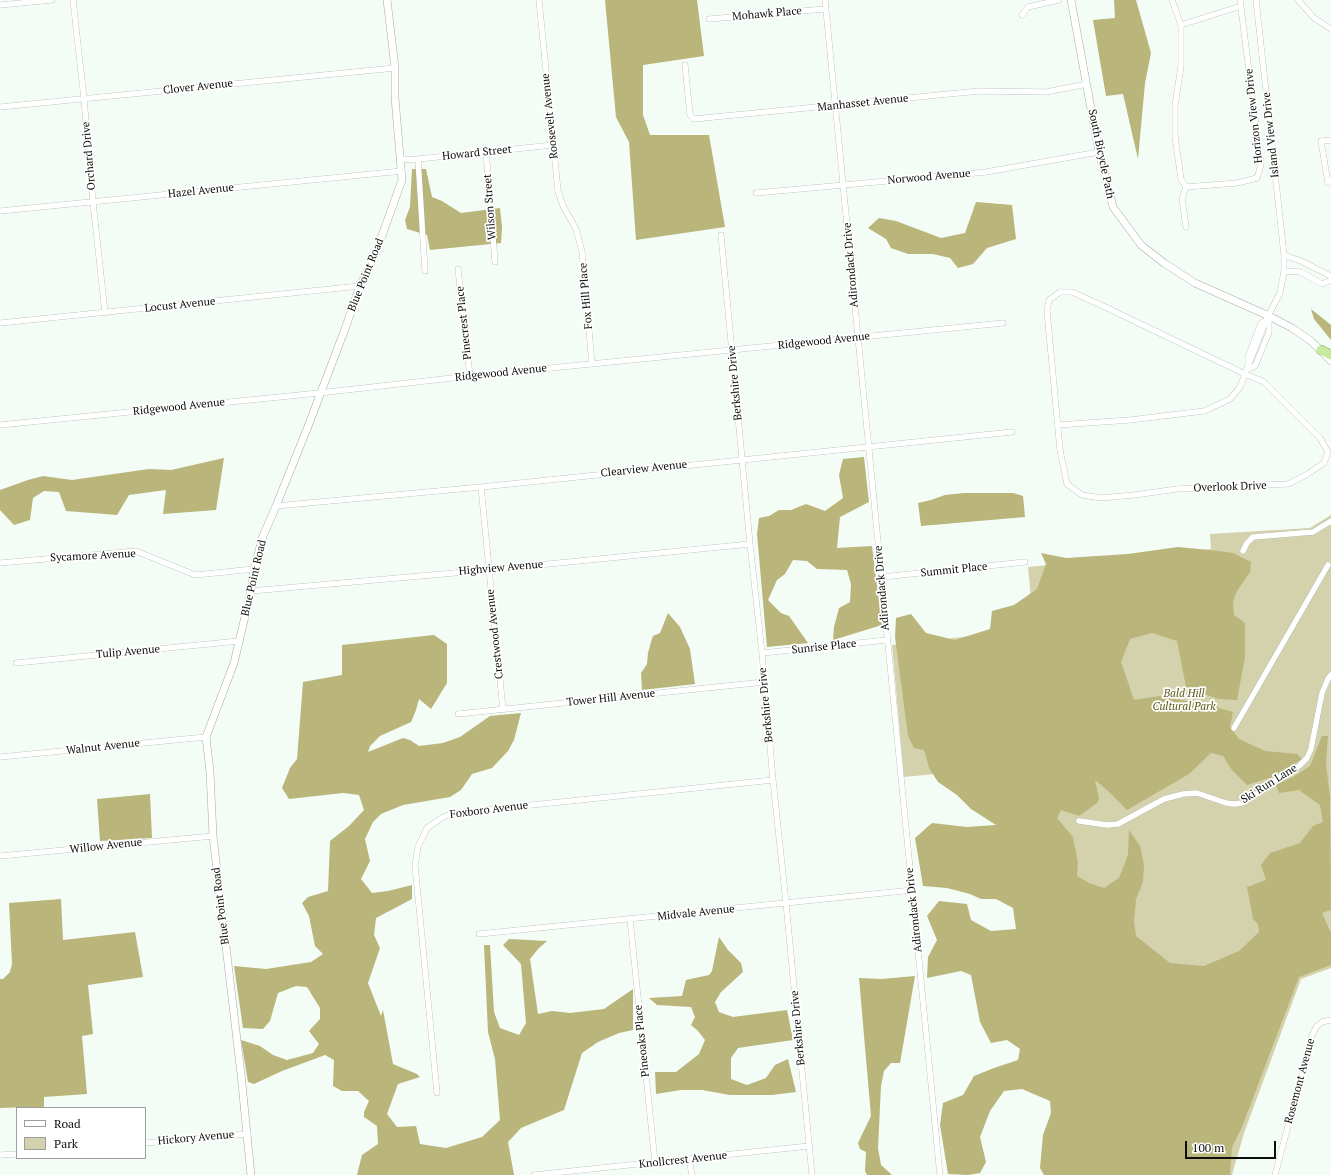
<!DOCTYPE html>
<style>
body{margin:0}
#map{position:relative;width:1331px;height:1175px;overflow:hidden;background:#f3fcf5;font-family:"PT Serif",serif}
canvas{display:block}
.legend{position:absolute;left:16px;top:1107px;width:130px;height:52px;box-sizing:border-box;background:#fff;border:1px solid #9d9f9d;margin:0;padding:5px 7px;list-style:none;font-size:12px;color:#0b0e0b}
.legend li{display:flex;align-items:center;gap:8px;height:20px}
.legend b{width:20px;border:1px solid #9d9f9d}
.scale{position:absolute;left:1185px;top:1141px;width:91px;height:18px;box-sizing:border-box;border:2px solid #0b0e0b;border-top:0;padding-left:5px;font-size:12px;line-height:14px;white-space:nowrap;color:#0b0e0b;-webkit-text-stroke:3px #fff;paint-order:stroke}
</style>
<div id="map">
<canvas width="1331" height="1175"></canvas>
<ul class="legend">
<li><b style="height:5px;background:#fff"></b>Road</li>
<li><b style="height:11px;background:#d4d2ac"></b>Park</li>
</ul>
<div class="scale">100 m</div>
</div>
<script>
const ctx = document.querySelector('canvas').getContext('2d');
ctx.lineJoin = 'round';
function paint(path, color) { ctx.fillStyle = color; ctx.fill(path, 'evenodd'); }
const shape = rows => new Path2D(rows.map(r => 'M' + r).join(''));
function strokePath(path, color, width, dash) { ctx.strokeStyle = color; ctx.lineWidth = width; ctx.lineCap = dash ? 'butt' : 'round'; ctx.setLineDash(dash || []); ctx.stroke(path); }
function write(font, color, halo, rows, align = 'center') {
  ctx.font = font + ' "PT Serif",serif'; ctx.lineWidth = 3.5; ctx.setLineDash([]); ctx.textBaseline = 'middle'; ctx.strokeStyle = halo; ctx.fillStyle = color; for (const [text, x, y, turn = 0] of rows) {
    ctx.save(); ctx.translate(x, y); ctx.rotate((+turn || 0) * Math.PI / 180); ctx.textAlign = isNaN(turn) ? turn : align; if (halo) ctx.strokeText(text, 0, 0); ctx.fillText(text, 0, 0); ctx.restore();
  }
}
paint(shape([
 [1331,515,1331,968,1301,979,1244,1133,1232,1175,1084,1175,1050,763,904,777,892,645,1034,629,1028,567,1211,549,1210,534,1310,528]
]), '#d4d2ac');
paint(shape([
 [605,0,697,0,704,56,643,65,643,115,650,135,709,135,725,227,636,240,629,142,616,117],
 [1114,0,1136,0,1151,53,1145,83,1138,159,1123,94,1106,96,1093,20,1115,18],
 [412,169,426,169,432,197,442,201,461,213,500,208,502,227,501,243,430,250,427,235,407,229,405,220,410,207],
 [976,202,1012,205,1016,239,987,248,973,264,958,268,950,258,933,254,908,254,891,248,886,239,868,228,879,218,896,221,941,238,965,233],
 [1311,309,1331,325,1331,340,1314,319],
 [864,457,869,502,840,517,837,548,872,546,882,625,833,640,834,627,839,608,850,602,851,584,847,570,817,569,807,561,793,560,785,574,777,580,768,600,781,613,789,616,808,643,767,647,757,534,759,518,769,516,779,510,791,510,806,504,825,511,843,498,839,475,843,459],
 [224,458,216,510,163,514,166,490,129,495,117,515,66,511,59,492,44,491,33,498,30,520,14,525,0,510,0,490,28,480,43,476,72,480,149,469,171,470],
 [964,493,1013,493,1023,496,1025,517,921,526,918,503,931,500,945,495],
 [1178,547,1219,551,1233,553,1251,562,1250,572,1237,591,1233,601,1234,615,1245,623,1245,657,1237,700,1218,699,1186,687,1177,641,1152,633,1130,639,1121,662,1134,700,1160,696,1216,707,1233,712,1230,727,1239,739,1265,751,1297,754,1302,759,1273,777,1247,785,1232,770,1223,756,1211,753,1189,774,1127,810,1108,791,1095,780,1099,798,1097,803,1079,816,1061,810,1057,818,1073,837,1078,863,1077,876,1089,883,1104,888,1119,878,1128,855,1129,830,1140,846,1144,865,1143,882,1136,899,1134,922,1136,936,1170,963,1204,966,1239,951,1259,932,1258,924,1253,919,1247,887,1266,880,1261,865,1270,853,1300,843,1313,826,1323,822,1320,805,1299,790,1279,793,1276,784,1293,777,1310,766,1322,736,1328,736,1326,764,1330,797,1331,910,1322,913,1331,933,1331,965,1299,977,1242,1127,1232,1147,1230,1175,1044,1175,1040,1168,1043,1135,1051,1113,1050,1101,1022,1089,1004,1091,990,1111,980,1137,986,1162,980,1173,968,1175,948,1174,940,1125,943,1103,963,1095,974,1076,994,1068,1018,1060,1020,1049,1007,1040,991,1043,980,1022,971,975,961,971,927,978,928,957,937,940,927,916,939,901,967,904,971,920,991,931,1016,929,1013,908,996,899,981,899,970,894,947,888,923,886,915,838,932,823,967,827,996,825,971,809,957,795,938,782,929,768,924,750,914,748,908,736,895,637,896,618,911,614,926,633,955,640,990,629,992,611,1014,605,1037,589,1046,564,1041,553,1066,558,1128,554],
 [668,613,680,627,690,649,695,684,642,690,641,673,647,664,648,653,651,642,653,636,660,633],
 [434,635,447,644,447,683,431,709,419,699,416,710,411,722,380,736,370,746,368,752,403,738,410,740,419,746,443,743,460,737,490,716,521,713,514,740,508,751,492,768,472,774,461,790,450,797,403,805,381,814,373,822,365,839,370,861,361,879,372,893,388,891,412,885,412,899,376,918,374,935,380,948,368,983,381,1016,383,1010,393,1064,417,1074,420,1077,398,1084,387,1114,397,1127,416,1126,420,1144,446,1148,482,1137,500,1120,495,1059,488,1032,484,945,490,945,494,1012,500,1028,519,1035,526,1023,521,964,503,945,509,939,547,941,539,948,530,959,538,1014,552,1011,570,1013,604,1009,633,989,633,1030,619,1033,598,1042,582,1053,564,1110,521,1128,508,1142,514,1175,357,1175,362,1155,378,1144,377,1126,364,1117,364,1112,369,1101,358,1091,342,1091,333,1086,334,1060,325,1055,282,1071,254,1084,248,1082,241,1040,260,1046,273,1055,287,1060,313,1053,319,1044,309,1031,320,1019,320,1008,307,987,296,986,278,993,270,1021,263,1029,243,1028,234,966,266,969,311,962,323,954,315,946,309,916,302,903,308,897,328,891,330,841,349,826,364,810,359,795,343,793,289,799,282,788,290,768,297,759,303,682,342,675,342,645],
 [150,794,152,838,100,841,97,799],
 [61,899,63,940,135,932,143,977,88,985,93,1034,82,1036,87,1094,44,1097,44,1108,31,1108,30,1107,0,1108,0,979,3,979,10,972,12,964,9,903],
 [719,937,728,950,741,963,743,972,721,992,715,1002,719,1012,733,1017,787,1010,793,1040,738,1048,731,1058,731,1079,747,1085,766,1078,775,1065,788,1059,796,1092,772,1095,730,1095,702,1090,681,1090,656,1094,655,1072,676,1072,699,1054,705,1040,698,1031,691,1025,695,1017,691,1007,657,1005,649,998,682,996,686,980,709,975,712,971],
 [915,976,900,1063,891,1063,884,1071,881,1086,878,1148,881,1165,892,1175,867,1175,865,1171,866,1152,860,1149,858,1143,871,1116,859,978,881,979]
]), '#b9b57b');
const minor = shape([
 [73,0,84,99,93,202,105,313],
 [539,0,558,191,563,206,576,229,582,252,592,364],
 [825,0,940,1175],
 [1172,0,1181,25,1181,66,1175,106,1175,136,1181,179,1186,187,1237,183,1257,178,1261,165,1240,0],
 [1298,0,1314,18,1331,29],
 [0,5,52,0],
 [1022,15,1028,7,1059,0],
 [709,19,825,9],
 [1181,25,1241,6],
 [685,65,690,115,694,119,979,91,1046,92,1087,84],
 [0,107,395,68],
 [1331,140,1321,141,1328,183,1331,180],
 [486,151,495,262],
 [418,159,425,271],
 [401,160,418,159,553,145],
 [756,193,986,172,1099,152],
 [0,211,402,171],
 [1186,227,1182,199,1186,187],
 [721,235,750,544,762,653,773,780,786,903,812,1175],
 [1284,255,1301,261,1331,276],
 [458,269,470,376],
 [1284,271,1301,272,1322,284,1331,280],
 [1060,292,1072,292,1103,306,1245,374,1264,382,1320,438,1328,452,1324,463,1306,475,1288,484,1177,489,1134,495,1101,498,1082,495,1067,484,1060,450,1047,311,1049,300,1060,292],
 [0,323,360,286],
 [1248,365,1248,357,1261,323,1266,320],
 [1248,369,1255,366,1269,332,1269,316],
 [0,425,319,393,470,376,1003,323],
 [1058,425,1130,420,1204,411,1230,399,1240,387,1266,320,1280,293,1284,271,1284,255,1256,0],
 [481,487,503,710],
 [276,506,481,487,1012,432],
 [1243,551,1247,543,1253,537,1313,532,1331,521],
 [0,563,136,551,195,575,254,569],
 [882,577,1025,562],
 [251,591,488,570,750,544],
 [762,653,887,640],
 [16,663,239,641],
 [458,714,764,682],
 [1234,728,1328,565],
 [0,757,206,737],
 [1079,821,1107,825,1118,824,1164,799,1183,794,1197,793,1226,803,1234,804,1242,803,1266,788,1272,782,1299,766,1307,758,1311,749,1322,693,1328,679,1331,675],
 [0,856,213,836],
 [630,919,655,1163],
 [479,934,913,890],
 [437,1093,415,865,418,847,427,828,443,817,451,814,464,812,773,780],
 [145,1143,248,1134],
 [0,1155,17,1154],
 [689,1159,692,1175],
 [534,1175,809,1146],
 [1275,1175,1312,1036,1316,1027,1322,1022,1331,1020]
]);
const tertiary = shape([
 [1071,0,1099,152,1113,207,1141,245,1164,263,1195,283,1269,316,1292,328,1311,341,1331,361],
 [251,1175,241,1074,213,836,210,772,206,737,234,663,251,591,254,569,263,536,276,506,307,429,345,329,360,286,375,255,402,180,395,98,395,68,387,0]
]);
const trunk = shape([
 [1321,350,1331,355]
]);
strokePath(minor, '#a4aca5', 6);
strokePath(tertiary, '#a4aca5', 8);
strokePath(trunk, '#7c9a5a', 10);
strokePath(minor, '#fff', 5.5);
strokePath(tertiary, '#fff', 7);
strokePath(trunk, '#c7eb9c', 9);
write('11px', '#0b0e0b', '#fff', [
 ["Mohawk Place",767,14,-5],
 ["Clover Avenue",198,87,-6],
 ["Manhasset Avenue",863,103,-6],
 ["Roosevelt Avenue",550,116,-96],
 ["Horizon View Drive",1254,116,-96],
 ["Island View Drive",1271,135,-96],
 ["Howard Street",477,153,-6],
 ["South Bicycle Path",1101,154,78],
 ["Orchard Drive",89,156,-95],
 ["Norwood Avenue",929,177,-5],
 ["Hazel Avenue",201,191,-6],
 ["Wilson Street",490,207,-94],
 ["Adirondack Drive",851,265,-95],
 ["Blue Point Road",366,275,-68],
 ["Fox Hill Place",586,296,-95],
 ["Locust Avenue",180,305,-6],
 ["Pinecrest Place",464,323,-96],
 ["Ridgewood Avenue",824,341,-6],
 ["Ridgewood Avenue",501,373,-6],
 ["Berkshire Drive",735,383,-95],
 ["Ridgewood Avenue",179,407,-6],
 ["Clearview Avenue",644,469,-6],
 ["Overlook Drive",1230,487,-2],
 ["Sycamore Avenue",93,556,-3],
 ["Highview Avenue",501,568,-5],
 ["Summit Place",954,570,-6],
 ["Blue Point Road",254,578,-77],
 ["Adirondack Drive",882,588,-95],
 ["Crestwood Avenue",495,634,-96],
 ["Sunrise Place",824,647,-6],
 ["Tulip Avenue",128,652,-5],
 ["Tower Hill Avenue",611,698,-6],
 ["Berkshire Drive",766,705,-95],
 ["Walnut Avenue",103,747,-6],
 ["Ski Run Lane",1269,784,-32],
 ["Foxboro Avenue",489,810,-7],
 ["Willow Avenue",106,846,-6],
 ["Blue Point Road",221,906,-97],
 ["Adirondack Drive",914,910,-96],
 ["Midvale Avenue",696,913,-6],
 ["Berkshire Drive",798,1028,-95],
 ["Pineoaks Place",642,1041,-96],
 ["Rosemont Avenue",1300,1081,-75],
 ["Hickory Avenue",196,1138,-5],
 ["Knollcrest Avenue",683,1160,-6]
]);
write('italic 11px', '#5a5510', '#fff', [
 ["Bald Hill",1184,694],
 ["Cultural Park",1184,707]
]);
</script>
